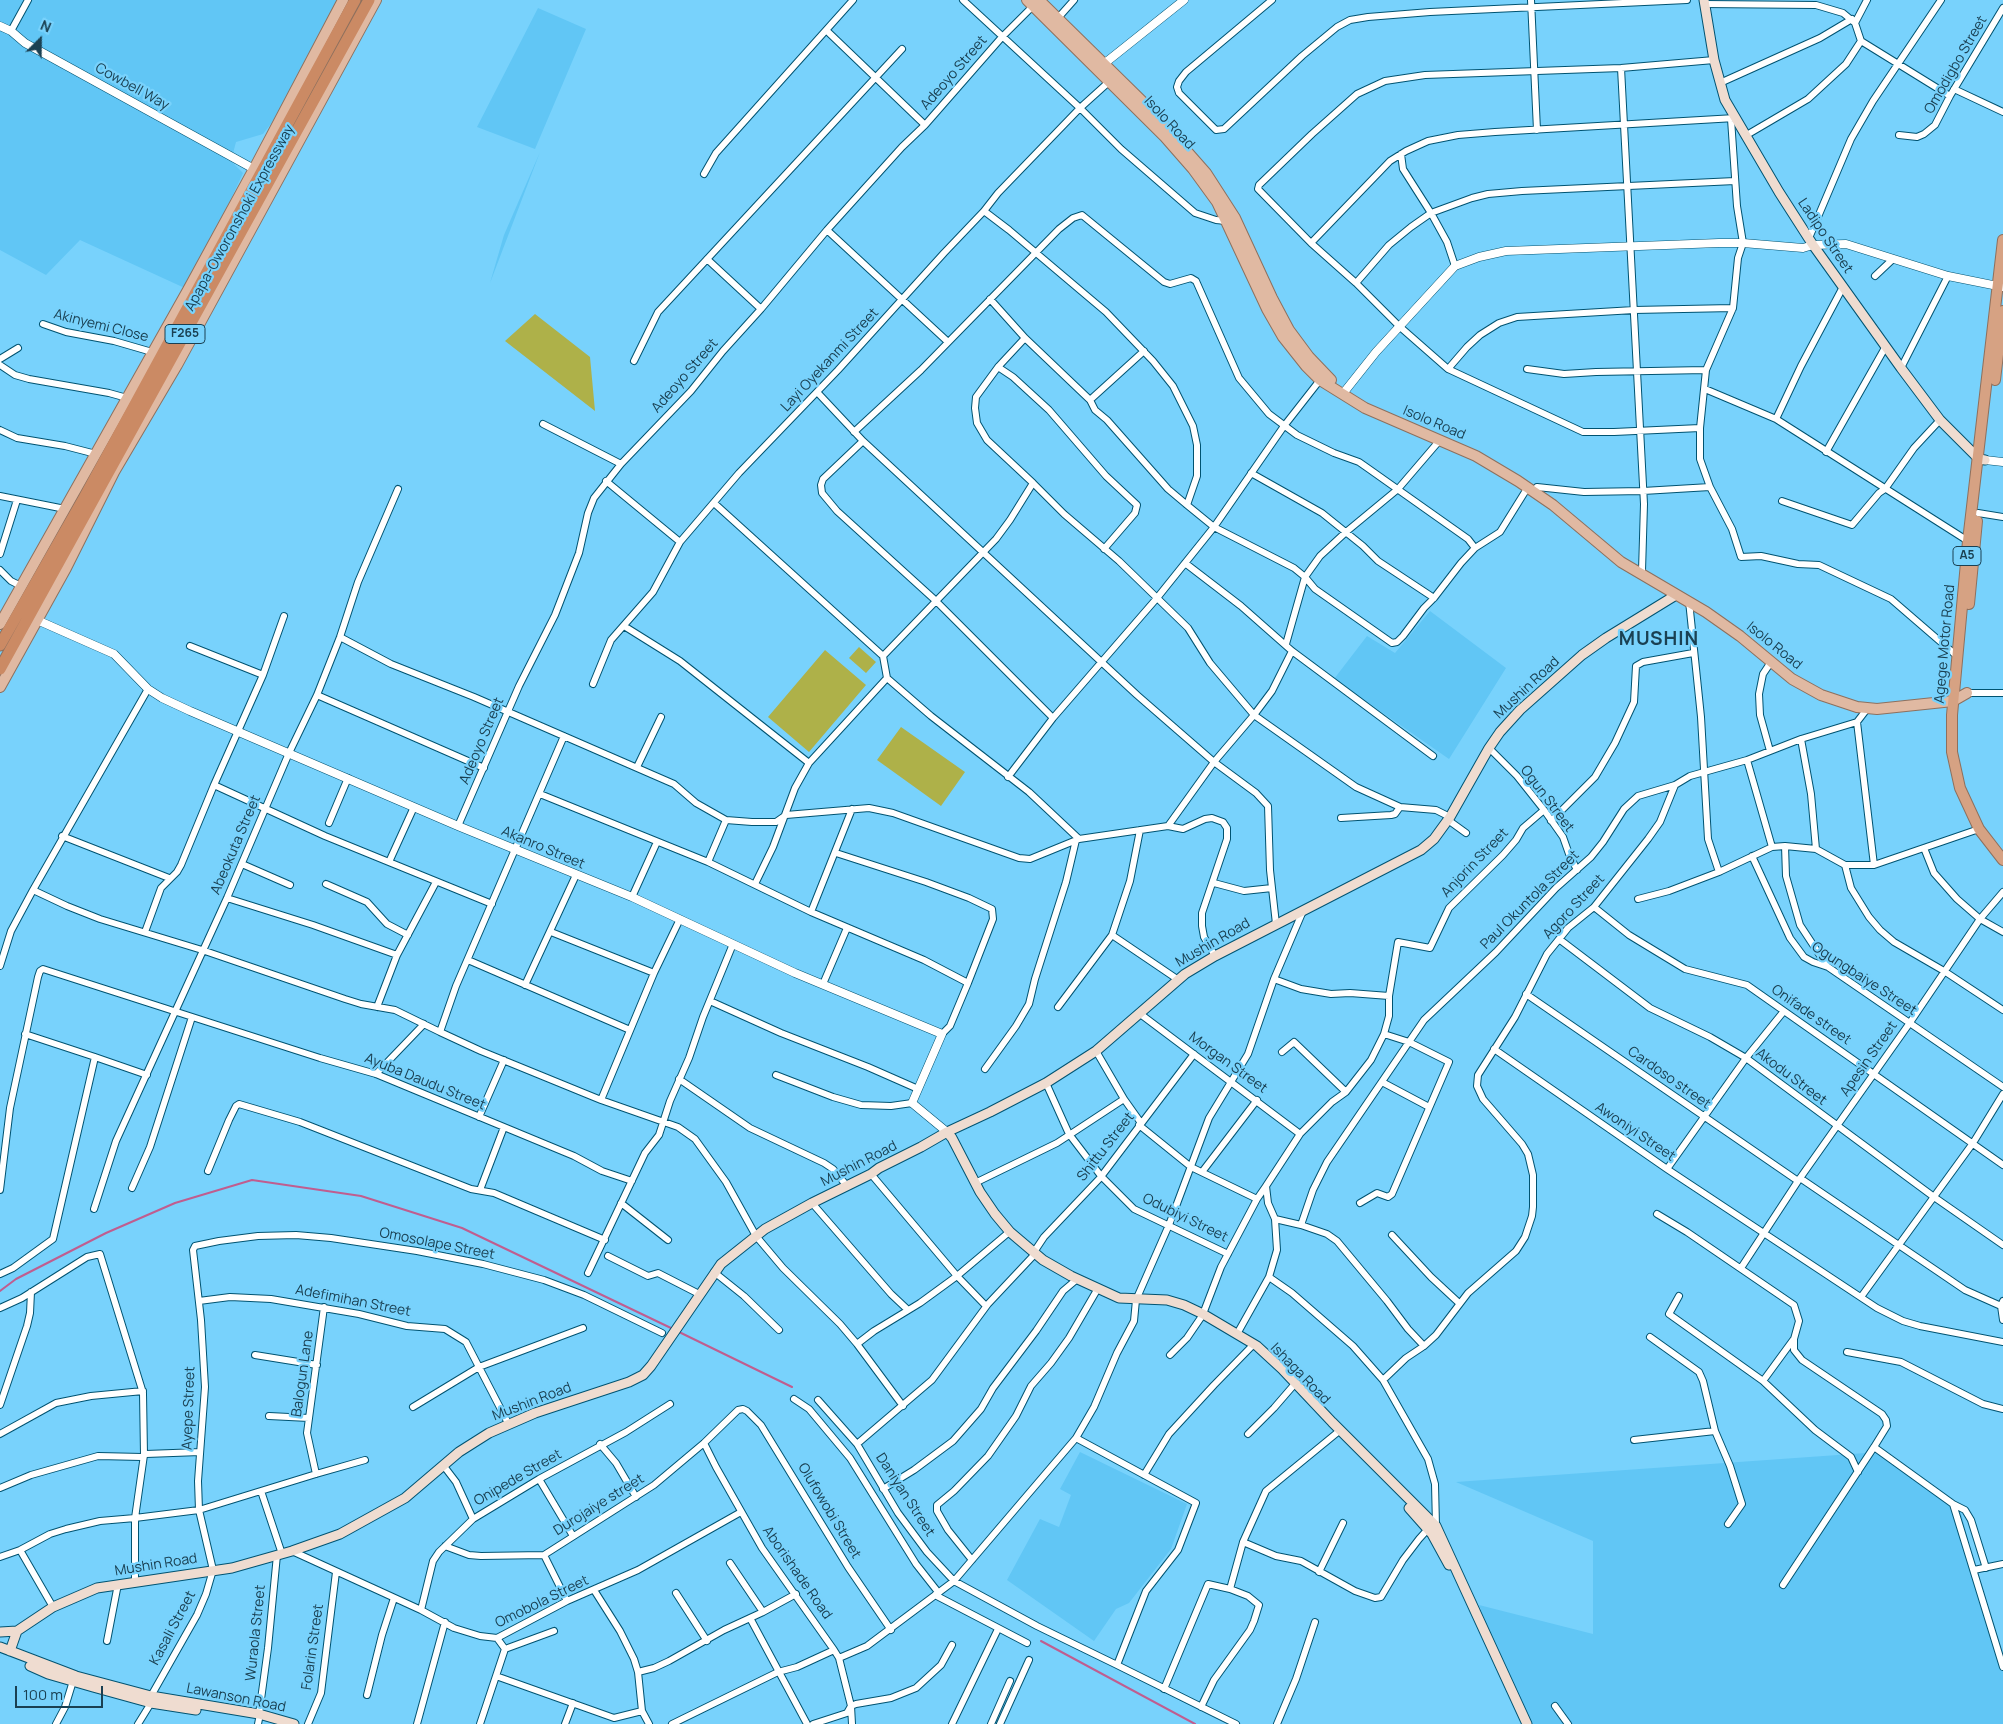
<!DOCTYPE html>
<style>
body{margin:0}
#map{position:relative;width:2003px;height:1724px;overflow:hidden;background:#78d2fc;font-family:Manrope,sans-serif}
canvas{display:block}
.north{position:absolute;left:15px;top:15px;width:50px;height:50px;-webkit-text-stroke:4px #78d2fc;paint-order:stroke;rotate:23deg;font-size:14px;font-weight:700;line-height:20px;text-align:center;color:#1a4052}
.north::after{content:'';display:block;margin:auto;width:18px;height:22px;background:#1a4052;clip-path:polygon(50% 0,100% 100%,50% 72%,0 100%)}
.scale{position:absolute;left:15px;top:1686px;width:88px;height:22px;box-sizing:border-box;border:2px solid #1a4052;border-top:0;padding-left:6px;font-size:15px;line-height:18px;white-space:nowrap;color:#1a4052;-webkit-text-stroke:4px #78d2fc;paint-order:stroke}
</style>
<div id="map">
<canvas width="2003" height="1724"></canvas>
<div class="north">N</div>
<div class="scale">100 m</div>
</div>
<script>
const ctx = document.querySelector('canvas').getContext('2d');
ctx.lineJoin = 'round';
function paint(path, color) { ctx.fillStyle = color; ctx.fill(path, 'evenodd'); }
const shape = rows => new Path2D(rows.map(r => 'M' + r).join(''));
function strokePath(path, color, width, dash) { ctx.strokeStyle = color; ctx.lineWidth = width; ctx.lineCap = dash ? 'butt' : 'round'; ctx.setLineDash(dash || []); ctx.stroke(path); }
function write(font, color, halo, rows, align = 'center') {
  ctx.font = font + ' Manrope,sans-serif'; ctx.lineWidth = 4.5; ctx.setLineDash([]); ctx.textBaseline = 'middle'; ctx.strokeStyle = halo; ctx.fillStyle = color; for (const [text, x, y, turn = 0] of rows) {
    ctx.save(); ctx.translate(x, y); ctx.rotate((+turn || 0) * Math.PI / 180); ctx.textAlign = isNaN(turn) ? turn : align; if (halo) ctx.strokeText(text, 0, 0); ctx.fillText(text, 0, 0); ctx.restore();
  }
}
paint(shape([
 [0,0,347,0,308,76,263,134,236,142,231,161,243,173,189,290,80,240,46,275,0,250],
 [538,8,586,29,535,149,477,127],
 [540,152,490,283,504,235],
 [1430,611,1506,668,1449,759,1334,679,1367,636,1395,653],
 [1080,1452,1187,1504,1171,1549,1129,1603,1116,1609,1094,1641,1007,1580,1040,1519,1059,1527,1071,1495,1060,1489],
 [1880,1452,1960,1509,2003,1672,2003,1724,1530,1724,1493,1642,1479,1605,1593,1634,1593,1541,1456,1482]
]), '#61c6f5');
paint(shape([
 [535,314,590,357,595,411,505,341],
 [859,647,876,662,866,673,849,658],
 [825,650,866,685,809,752,768,717],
 [901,727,965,772,941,806,877,760]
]), '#aeb149');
strokePath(shape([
 [0,1291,16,1279,106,1233,175,1203,252,1180,361,1196,462,1228,673,1329],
 [677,1331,792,1387],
 [1041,1641,1195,1724]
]), '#c05d8f', 2);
const minor = shape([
 [963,0,1080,108,1121,149,1195,213,1216,220,1226,221],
 [1272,0,1186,72,1179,81,1177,87,1179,93,1216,130,1224,129,1302,56,1337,27,1350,20,1368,17,1430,12,1687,0],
 [1531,0,1537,130],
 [1704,4,1816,5,1843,13,1855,23,1861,41,1950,96],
 [1058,18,1074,0],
 [1855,23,1867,0],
 [826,30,925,125],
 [11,31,28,0],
 [1621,68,1644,504,1642,571],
 [1720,83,1820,38,1852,19],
 [1954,89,2003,112],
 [1899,135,1917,137,1924,134,1935,125,1950,96,2003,8],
 [1745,136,1808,99,1846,64,1861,41],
 [1401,154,1403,169,1431,213,1447,242,1455,266],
 [704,174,716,153,853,0],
 [984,211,1009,230,1106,312,1153,361,1173,386,1193,426,1197,445,1197,476,1187,505],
 [827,230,948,342],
 [1809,238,1851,139,1873,101,1941,0],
 [1311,243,1390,161,1406,151,1428,141,1458,135,1495,132,1735,118],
 [707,259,761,309],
 [1875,276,1893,259],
 [1356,283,1389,245,1411,227,1431,213,1472,198,1488,194,1522,191,1735,181],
 [990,299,1025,338,1090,400,1095,410,1107,420,1168,489,1187,505,1214,527,1294,568,1305,577,1315,589,1392,643,1397,642,1403,636,1424,608,1434,598,1461,563,1475,548,1500,532,1528,487],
 [43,324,66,332,114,341,152,352],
 [1025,338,998,367,976,397,975,408,977,423,987,440,1033,483,1064,514,1119,561,1188,628,1210,663,1254,715,1356,787,1400,807,1436,810,1450,817],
 [0,359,18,348],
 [634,361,658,312,902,49],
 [0,365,15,375,29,379,109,393,127,398],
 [998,367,1013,377,1049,410,1106,476,1137,505,1135,513,1104,549],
 [1901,368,1948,276],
 [1448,369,1467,347,1480,335,1499,323,1517,317,1634,310,1733,308],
 [1527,369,1564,374,1596,372,1706,370],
 [1705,389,1776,419,1968,541],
 [817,392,863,441,1137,695,1214,762,1256,793,1268,806,1270,870,1276,924],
 [1090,400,1144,351],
 [1776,419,1801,366,1843,287],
 [543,424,621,464],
 [1700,428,1614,432,1583,432,1448,369,1399,326,1356,283,1311,243,1258,189,1259,185,1312,134,1357,94,1385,81,1425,75,1621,68,1714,60],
 [0,430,17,438,65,446,96,454],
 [854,432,921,370,1059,229,1073,218,1082,215,1164,282,1170,284,1191,278,1196,281,1239,378,1269,414,1297,435,1334,453,1359,462,1369,469,1468,539,1475,548],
 [863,441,823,479,821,485,822,493,837,511,935,600,1053,718],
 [1826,452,1886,346],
 [1251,473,1322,513,1363,546,1378,561,1434,598],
 [606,481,680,542],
 [1537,487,1584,492,1643,491,1710,487,1732,529,1741,557,1761,556,1798,564,1819,565,1891,599,1957,656],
 [1710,487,1700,459,1700,428,1706,370,1733,308,1738,258,1743,243,1737,206,1731,119],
 [0,496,65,509],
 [1782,501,1852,525,1879,493,1885,489,1914,448,1940,420],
 [714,503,883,656,887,678,931,716,1029,792,1079,839,1168,826,1214,762,1254,715,1272,691,1292,651],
 [1978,513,2003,517],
 [0,554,17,500],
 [1185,563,1241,606,1292,651,1433,756],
 [0,570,11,581,21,586],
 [1689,601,1701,717,1708,839,1719,872],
 [624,626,680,661,809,763],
 [340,637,391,664,474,697,674,784,696,803,726,820,752,822,776,822,786,815,869,808,893,813,1019,858,1030,859,1079,839],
 [1286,644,1305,577,1320,556,1346,532,1398,489,1440,440],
 [190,646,263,675],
 [883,656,996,539,1010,520,1033,483],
 [593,684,611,640,653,592,680,542,739,473,838,370,944,253,984,211,998,193,1080,108,1111,80],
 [1967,693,2003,693],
 [317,695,484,768],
 [1857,722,1874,865],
 [564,736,456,986,440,1032,481,1051,601,1100,678,1127,695,1139,726,1182,756,1236,783,1268,840,1324,857,1344,903,1406],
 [1801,739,1811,794,1816,849],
 [1489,748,1517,776,1544,810,1563,837,1569,854,1577,870],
 [1770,751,1760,715,1759,694,1763,674,1771,662],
 [1747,760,1772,847],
 [637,767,661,717],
 [1008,777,1053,718,1157,598,1214,527,1284,426,1320,380],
 [214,785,325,836,492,904],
 [540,794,708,862,811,912,924,960,968,983],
 [1341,818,1391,815,1395,814,1400,807],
 [1448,820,1466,833],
 [1551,821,1595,777,1615,743,1634,702,1636,666,1643,662,1693,653],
 [329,823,348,778],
 [458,826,519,686,555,615,579,553,588,513,594,498,621,464,691,391,723,351,761,309,827,230,902,147,925,125,1002,37,1033,6],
 [1168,826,1183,829,1205,819,1212,818,1223,822,1227,828,1227,839,1202,913,1202,926,1204,937,1215,956],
 [62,836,169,878],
 [1785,846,1786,876,1800,925,1827,966],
 [1924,848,1934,873,1957,899,1980,919,2003,932],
 [836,853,926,882,969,898,992,909,993,919,968,983,950,1026,942,1034],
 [1752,856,1790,938,1804,957,1813,962,1828,967,2003,1087],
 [389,862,414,807],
 [708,862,726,820],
 [242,864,290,885],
 [1845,865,1851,888,1869,917,1880,930,1894,942,1944,971,2003,1010],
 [1214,883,1244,891,1272,888],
 [326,884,367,902,387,924,408,935],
 [755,884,773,847,795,788,809,763,887,678],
 [33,890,67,906,100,919,202,950,345,999,361,1004,395,1010,440,1032],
 [632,897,657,842],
 [227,898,313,925,397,955],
 [1638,899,1669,891,1719,872,1772,847,1785,846,1816,849,1845,865,1874,865,1979,829],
 [1594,907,1629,935,1685,969,1747,985,2003,1165],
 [811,912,852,809],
 [145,932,161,888,177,872,181,865,214,785,263,675,284,616],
 [551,932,654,973],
 [1112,935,1177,979],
 [1559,939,1650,1008,1710,1037,1746,1058,1934,1197,2003,1245],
 [468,960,630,1030],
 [0,966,11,931,33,890,148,689],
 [1274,979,1301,989,1331,994,1350,993,1389,996],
 [823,984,847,928],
 [525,985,576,875],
 [1526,994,1798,1181],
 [710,1001,781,1033,868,1067,918,1089],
 [377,1007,397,955,436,882],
 [1058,1007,1112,935,1130,881,1140,830],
 [1139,1013,1300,1134],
 [25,1034,95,1057],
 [1494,1049,1667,1169,1877,1308,1903,1321,1920,1326,2003,1342],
 [1096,1051,1124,1099,1141,1123],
 [1282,1052,1294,1042,1346,1092],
 [985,1069,1016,1026,1029,1004,1035,979,1066,882,1076,840],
 [376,1074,424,1024],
 [776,1075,833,1097,861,1105,891,1106,912,1103],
 [679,1079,750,1128,824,1163,833,1169,847,1186],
 [1382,1082,1429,1107],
 [1046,1083,1069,1134,1101,1176,1134,1209,1228,1254],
 [601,1100,654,973,680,919],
 [479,1117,504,1060],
 [1139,1125,1191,1167,1257,1199,1221,1267,1203,1314],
 [1667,1169,1746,1058,1784,1011],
 [208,1171,229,1120,236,1106,239,1104,300,1122,471,1189,494,1193,605,1240],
 [1202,1172,1257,1100],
 [1800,1178,1965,1290,2001,1306],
 [975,1183,1057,1143,1124,1099],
 [132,1188,150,1147,192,1017],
 [0,1190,10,1108,38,977,40,971,43,969,320,1058,376,1074,574,1156,602,1171,632,1181],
 [480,1190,504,1127],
 [1257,1199,1266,1186],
 [621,1203,668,1240],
 [812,1203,891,1294,908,1310],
 [1360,1203,1377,1193,1388,1197,1392,1194,1449,1062,1409,1042,1384,1034],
 [94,1209,116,1141,227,898,289,753,317,695,340,637,358,582,398,489],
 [1657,1214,1687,1232,1794,1305,1799,1321,1794,1339,1794,1350,1802,1360,1882,1414,1886,1420,1887,1426,1874,1447,1783,1585],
 [1275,1219,1301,1225,1327,1234,1337,1241,1387,1301,1408,1329,1424,1346],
 [1301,1225,1313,1190,1327,1162,1424,1020,1496,952,1556,888,1591,857,1603,842,1624,809,1638,796,1675,785,1690,776,1747,760,1801,739,1857,722,1867,709],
 [1392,1235,1431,1277,1459,1303],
 [1034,1252,1044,1237,1100,1178,1194,1054],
 [608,1256,648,1276,658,1273,699,1294],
 [1741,1268,1798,1181,1909,1024,1980,919,2003,892],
 [714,1272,744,1296,779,1330],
 [588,1273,645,1153,659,1135,670,1101,689,1058,703,1017,733,944],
 [0,1274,13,1268,53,1239,95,1057,147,1075],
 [1679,1296,1669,1314,1763,1381,1815,1430,1851,1457,1858,1472],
 [1861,1297,1973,1143,2003,1094],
 [199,1301,230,1297,271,1299,359,1314,407,1326,445,1329,466,1342,508,1423],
 [2003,1301,2001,1306,2003,1320],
 [986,1306,957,1276,1008,1233],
 [0,1308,22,1298,87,1257,100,1254,143,1393,144,1455,135,1518,199,1510,316,1474,365,1460],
 [1237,1334,1269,1277,1277,1250,1275,1219,1268,1203,1266,1186,1300,1134,1332,1102,1346,1092,1371,1060,1384,1034,1389,1016,1389,996,1398,942,1430,948,1449,908,1503,855,1516,840,1523,828,1544,810],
 [1650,1337,1699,1372,1703,1381,1715,1431,1730,1466,1742,1504,1728,1524],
 [857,1344,874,1331,920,1303,957,1276,871,1174],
 [1847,1352,1901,1362,1983,1404,2003,1409],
 [255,1355,317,1365],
 [1170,1355,1187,1338,1202,1316],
 [1383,1380,1406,1358,1424,1346,1436,1335,1468,1293,1516,1251,1525,1237,1532,1216,1533,1207,1533,1175,1528,1154,1522,1144,1483,1099,1477,1086,1478,1075,1515,1017,1547,954,1568,928,1594,907,1648,839,1660,822,1675,785],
 [1763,1381,1793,1340],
 [794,1399,809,1409,850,1458,916,1564,938,1592],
 [818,1400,857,1444,898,1513,927,1552,954,1581,1037,1626,1117,1665],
 [0,1405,27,1326,30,1313,31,1292],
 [413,1407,479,1367,583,1328],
 [269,1416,309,1418],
 [0,1434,56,1403,91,1396,143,1391],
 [1248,1434,1274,1408,1293,1386],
 [1076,1438,1196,1503,1178,1550,1146,1591,1117,1665,1236,1724],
 [1634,1440,1715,1431],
 [704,1443,716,1467,762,1548,834,1650,839,1658,851,1706,852,1724],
 [600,1444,616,1463,636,1497],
 [857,1444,932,1380,988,1304,1034,1255],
 [1874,1447,1953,1504,2003,1667],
 [443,1465,456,1482,473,1519],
 [316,1474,307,1433,324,1307],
 [1144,1475,1169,1434,1214,1385,1252,1346],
 [539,1479,573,1536],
 [0,1488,31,1475,98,1456,142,1457,146,1454,200,1452],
 [883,1489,914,1470,953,1441,981,1409,993,1388,1036,1331,1063,1291,1076,1280],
 [261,1491,282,1554],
 [1953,1504,1965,1510,1971,1520,1986,1568],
 [1243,1542,1276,1556,1301,1561,1355,1591,1375,1598,1381,1597,1403,1560,1419,1539,1428,1529,1436,1526,1435,1484,1428,1459,1383,1380,1353,1346,1292,1293,1269,1277],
 [445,1546,469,1555,481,1556,544,1555,654,1485,704,1443,738,1410,743,1409,747,1411,761,1425,848,1567,891,1630],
 [20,1550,53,1607],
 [292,1551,421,1610,454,1628,480,1636,497,1638,567,1601,638,1570,741,1512],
 [544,1555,567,1601],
 [0,1557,20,1550,50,1534,66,1529,100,1521,135,1518,135,1581],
 [972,1560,948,1530,937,1511,937,1505,954,1491,988,1456,1016,1416,1031,1386,1051,1363,1069,1338,1097,1290],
 [1974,1570,2003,1564],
 [1319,1572,1343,1523],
 [1230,1589,1243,1542,1266,1491,1338,1432],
 [594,1590,620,1631,634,1659,638,1672,642,1711,649,1724],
 [676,1593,707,1641],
 [935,1595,1027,1643],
 [421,1610,433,1561,439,1552,473,1519,539,1479,626,1432,670,1404],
 [763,1612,796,1594],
 [750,1618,807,1724],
 [107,1641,118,1584],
 [505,1649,554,1631],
 [839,1658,867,1646,954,1581,1076,1438,1094,1407,1117,1353,1134,1321,1136,1300,1169,1225,1209,1118,1248,1054,1274,979,1303,911],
 [638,1672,654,1668,669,1661,724,1630,763,1612,730,1563],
 [496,1676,614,1718,642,1711],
 [1164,1689,1208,1584,1230,1589,1248,1596,1259,1605,1254,1621,1250,1630,1214,1680,1201,1707],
 [367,1695,382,1635,394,1598],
 [151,1696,197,1615,206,1594,213,1570,199,1510,198,1481,205,1387,201,1320,193,1250,195,1246,219,1241,258,1236,296,1235,331,1238,417,1251,483,1264,544,1280,584,1295,662,1333],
 [1555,1706,1568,1724],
 [259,1714,268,1648,277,1555],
 [56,1724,65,1707,73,1681],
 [138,1724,151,1703],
 [258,1724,259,1719],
 [308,1724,321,1693,336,1572],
 [417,1724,445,1622],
 [480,1724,505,1649,497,1638],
 [565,1724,573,1703],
 [672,1724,778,1672,797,1667,834,1650],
 [813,1724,847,1713,851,1706,856,1704,891,1698,916,1688,941,1665,952,1645],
 [952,1724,998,1629],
 [991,1724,1010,1681],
 [1000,1724,1029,1660],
 [1277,1724,1296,1679,1315,1622]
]);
const tertiary = shape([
 [0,26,11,31,25,43,254,169],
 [1100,67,1184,0],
 [1345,391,1376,352,1455,266,1479,257,1506,251,1719,243,1743,243,1803,248,1813,245,1846,244,1948,276,2003,287],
 [1985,460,2003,462],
 [37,620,114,654,148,689,162,698,190,711,458,826,632,897,795,973,942,1034,912,1103,947,1132]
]);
const secondary = shape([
 [1704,0,1714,60,1725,100,1779,192,1813,245,1901,368,1940,420,1979,459,1985,460],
 [947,1132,952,1138,980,1192,995,1214,1010,1232,1043,1260,1071,1276,1119,1298,1167,1300,1184,1305,1203,1314,1257,1346,1282,1369,1332,1422,1436,1526,1527,1724],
 [1409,1508,1432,1534,1449,1565],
 [0,1632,17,1631],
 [0,1647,76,1676,151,1696,259,1714,294,1724],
 [10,1651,17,1631,53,1607,97,1588,232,1568,292,1551,340,1534,405,1498,459,1452,489,1433,535,1413,629,1382,643,1375,651,1366,721,1264,765,1229,812,1203,871,1174,879,1168,921,1147,947,1132,990,1112,1046,1083,1096,1051,1185,974,1215,956,1421,850,1434,839,1450,817,1489,748,1500,732,1520,710,1582,655,1606,638,1676,595],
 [30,1666,48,1674,93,1687,151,1703,196,1710]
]);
const primary = shape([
 [1027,0,1165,137,1193,169,1217,202,1267,309,1283,337,1306,366,1320,380,1365,408,1476,456,1518,481,1553,505,1621,562,1706,612,1740,636,1792,679,1821,695,1857,707,1877,709,1953,701,1967,693],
 [1039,0,1147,106,1206,173,1235,218,1272,298,1289,330,1309,357,1331,380],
 [0,624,188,290,254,169,343,0],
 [0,687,66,568,114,472,177,365,376,0]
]);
const trunk = shape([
 [2003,240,1968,541,1952,715,1952,752,1960,788,1979,829,2003,860],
 [1995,380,2003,311],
 [1969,604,1977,521]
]);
const motorway = shape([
 [0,645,84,498,355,0],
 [0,669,369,0]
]);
strokePath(minor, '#005371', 8);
strokePath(tertiary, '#005371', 9);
strokePath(secondary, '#005371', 11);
strokePath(primary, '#8d705e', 12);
strokePath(trunk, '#8d705e', 12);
strokePath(motorway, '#8d705e', 13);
strokePath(minor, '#fff', 6);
strokePath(tertiary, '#fff', 8);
strokePath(secondary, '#efdcd0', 9);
strokePath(primary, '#e0b9a2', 10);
strokePath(trunk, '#d6a283', 10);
strokePath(motorway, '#cb8a64', 11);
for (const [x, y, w] of [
 [185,334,40],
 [1967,556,28]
]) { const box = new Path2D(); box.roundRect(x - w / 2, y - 9.5, w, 19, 4); ctx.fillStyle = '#78d2fc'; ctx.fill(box); strokePath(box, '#1a4052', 1); }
write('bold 12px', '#1a4052', null, [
 ["F265",185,334],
 ["A5",1967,556]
]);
write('14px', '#1a4052', '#78d2fc', [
 ["Omodigbo Street",1956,65,-60],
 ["Adeoyo Street",954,73,-49],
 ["Cowbell Way",132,87,29],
 ["Isolo Road",1169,123,47],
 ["Apapa-Oworonshoki Expressway",240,218,-61],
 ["Ladipo Street",1825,236,56],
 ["Akinyemi Close",101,326,14],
 ["Layi Oyekanmi Street",830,360,-47],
 ["Adeoyo Street",685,376,-49],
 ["Isolo Road",1434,423,23],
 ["Agege Motor Road",1945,644,-85],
 ["Isolo Road",1774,646,39],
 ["Mushin Road",1527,688,-43],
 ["Adeoyo Street",482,741,-67],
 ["Ogun Street",1547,799,53],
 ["Abeokuta Street",236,845,-67],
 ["Akanro Street",543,848,23],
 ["Anjorin Street",1475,863,-46],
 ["Paul Okuntola Street",1530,900,-45],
 ["Agoro Street",1574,907,-47],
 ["Mushin Road",1213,943,-30],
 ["Ogungbaiye Street",1864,979,33],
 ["Onifade street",1811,1015,35],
 ["Apesin Street",1869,1059,-55],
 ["Morgan Street",1228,1063,36],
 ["Akodu Street",1791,1077,37],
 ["Cardoso street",1669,1078,35],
 ["Ayuba Daudu Street",425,1082,22],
 ["Awoniyi Street",1635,1132,34],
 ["Shittu Street",1106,1147,-52],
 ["Mushin Road",859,1164,-27],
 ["Odubiyi Street",1185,1218,26],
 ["Omosolape Street",437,1244,11],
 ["Adefimihan Street",353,1301,11],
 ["Balogun Lane",303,1374,-82],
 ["Ishaga Road",1300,1374,46],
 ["Mushin Road",532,1402,-21],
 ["Ayepe Street",189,1408,-88],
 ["Onipede Street",518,1478,-30],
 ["Daniyan Street",905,1495,57],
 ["Durojaiye street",599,1505,-32],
 ["Olufowobi Street",829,1511,59],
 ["Mushin Road",156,1565,-9],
 ["Aborishade Road",797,1573,55],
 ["Omobola Street",542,1602,-26],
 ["Kasali Street",173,1628,-62],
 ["Wuraola Street",256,1633,-84],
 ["Folarin Street",313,1647,-82],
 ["Lawanson Road",236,1698,11]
]);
ctx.letterSpacing = '1px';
write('bold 19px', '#1a4052', '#78d2fc', [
 ["MUSHIN",1659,640]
]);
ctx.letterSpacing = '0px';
</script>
